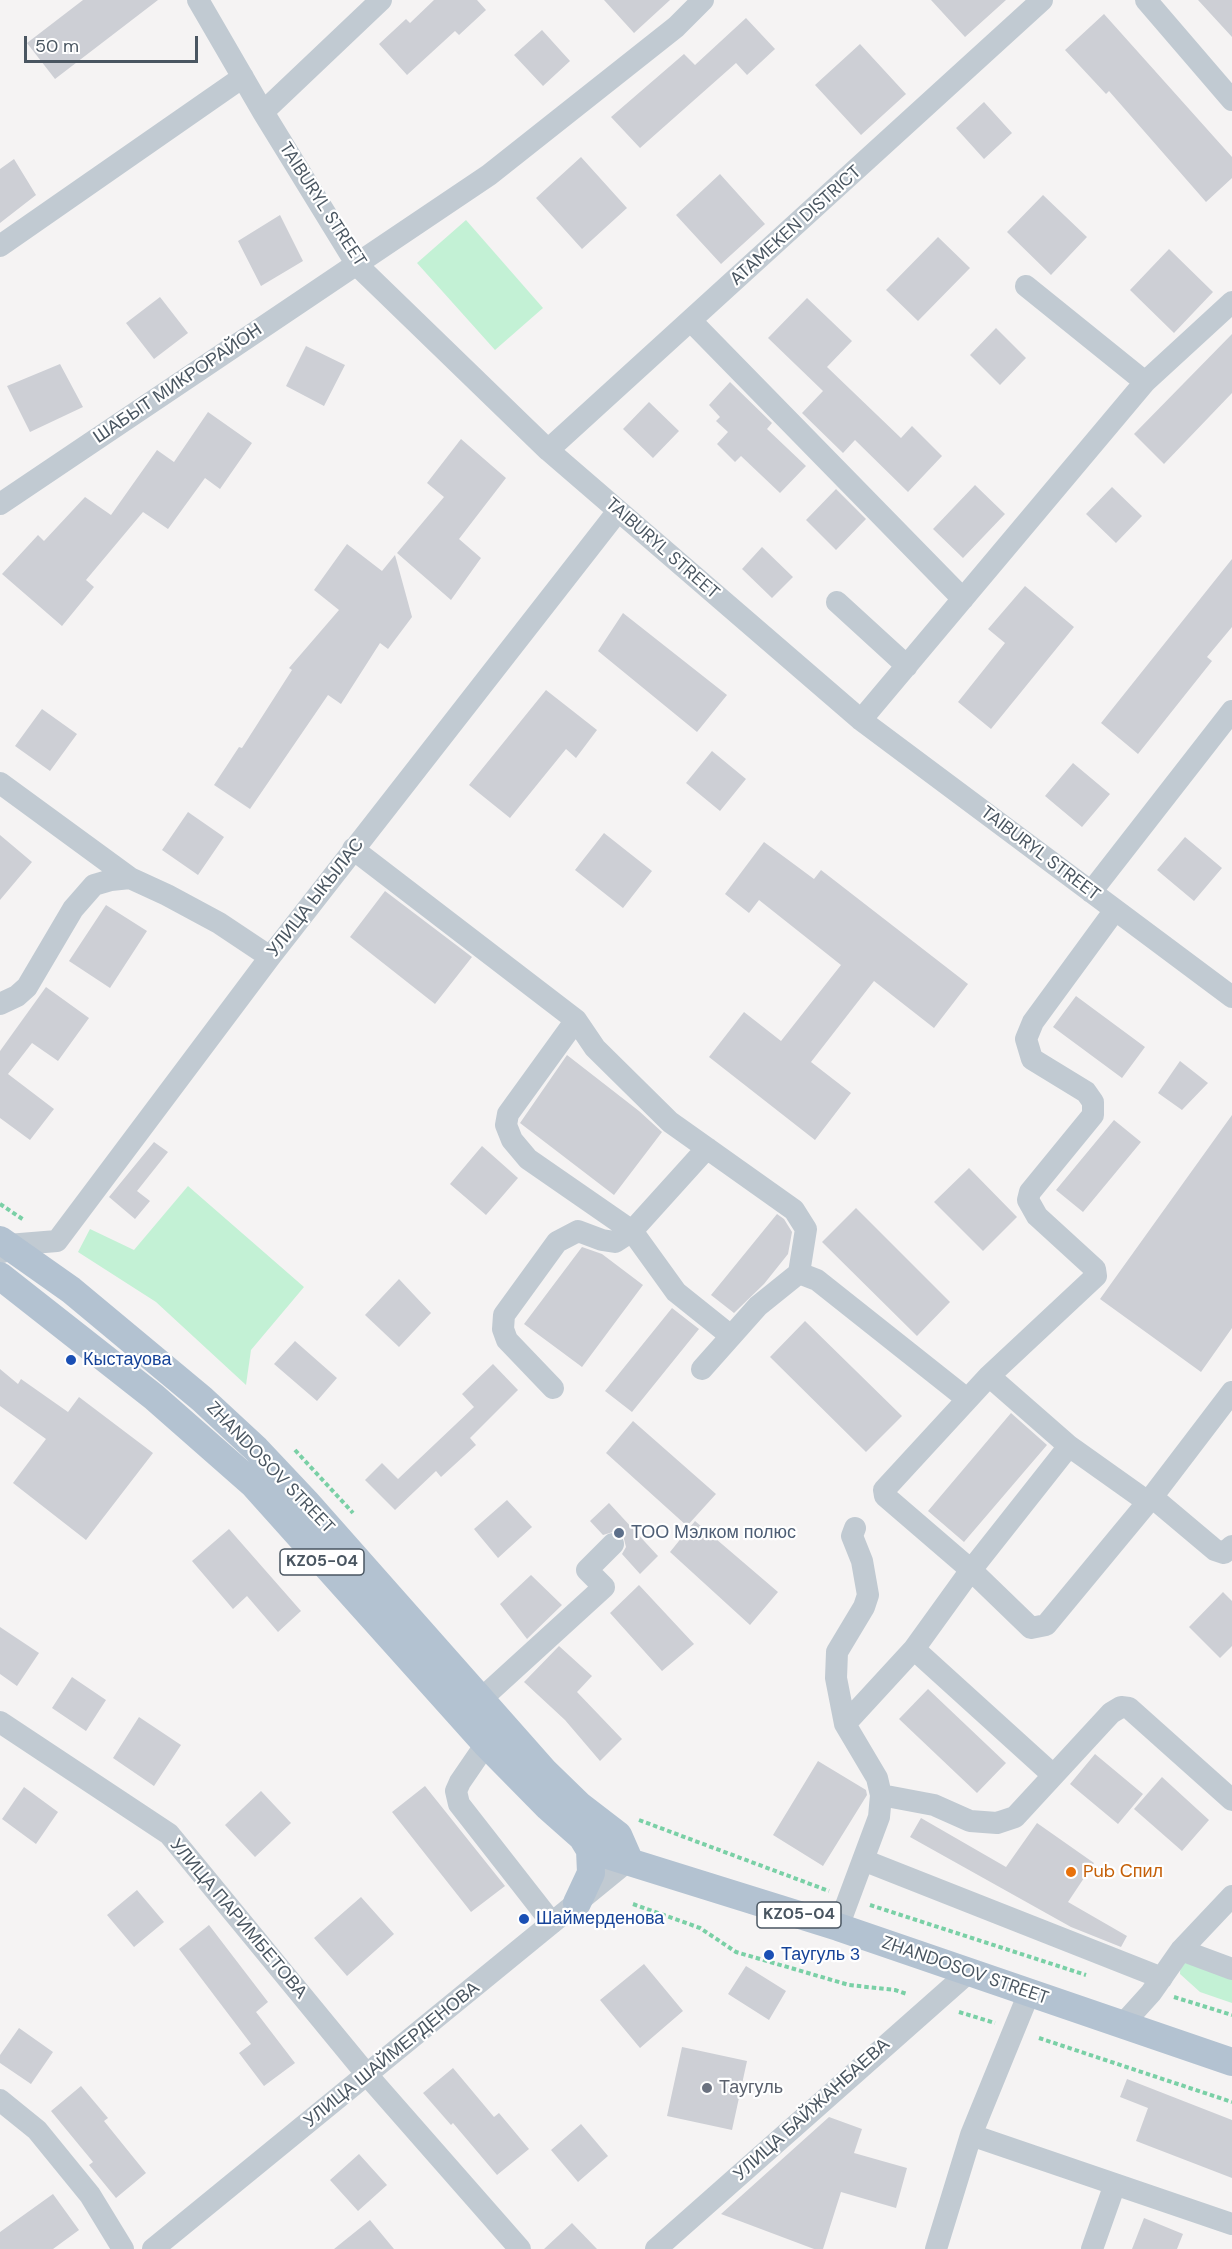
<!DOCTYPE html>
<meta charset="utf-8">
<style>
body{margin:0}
#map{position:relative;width:1232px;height:2249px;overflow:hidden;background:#f5f3f3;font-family:"DM Sans",sans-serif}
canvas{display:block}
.scale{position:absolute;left:24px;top:36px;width:174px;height:27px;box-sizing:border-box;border:3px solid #4a5661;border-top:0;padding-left:8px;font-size:18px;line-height:21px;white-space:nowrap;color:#4a5661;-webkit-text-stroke:4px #fff;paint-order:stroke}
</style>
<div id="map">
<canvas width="1232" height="2249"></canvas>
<div class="scale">50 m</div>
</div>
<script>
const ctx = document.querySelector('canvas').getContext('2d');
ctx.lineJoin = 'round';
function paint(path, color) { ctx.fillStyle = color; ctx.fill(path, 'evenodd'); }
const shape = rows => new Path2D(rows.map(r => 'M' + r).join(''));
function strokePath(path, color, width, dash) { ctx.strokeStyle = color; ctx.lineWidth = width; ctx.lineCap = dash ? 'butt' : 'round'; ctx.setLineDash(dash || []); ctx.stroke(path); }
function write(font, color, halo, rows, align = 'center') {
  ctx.font = font + ' "DM Sans",sans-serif'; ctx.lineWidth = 4.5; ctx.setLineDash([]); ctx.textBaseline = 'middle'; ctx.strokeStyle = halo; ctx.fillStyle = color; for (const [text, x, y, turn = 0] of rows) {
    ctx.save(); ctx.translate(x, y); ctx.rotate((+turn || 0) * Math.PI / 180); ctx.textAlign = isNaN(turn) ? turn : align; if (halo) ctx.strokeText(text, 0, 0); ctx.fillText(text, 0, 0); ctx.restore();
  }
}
paint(shape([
 [466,220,543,308,495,350,417,263],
 [188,1186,304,1287,251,1350,246,1385,156,1302,78,1252,90,1229,134,1250],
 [1181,1950,1232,1969,1232,2003,1200,1992,1180,1974]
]), '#c3f1d5');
paint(shape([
 [83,0,158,0,55,79,27,43],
 [434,0,477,0,486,10,459,35,455,31,407,75,379,44,406,19,410,23],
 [604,0,670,0,634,33],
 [931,0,1006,0,965,37],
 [1198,0,1232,0,1232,37],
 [1104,14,1232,157,1232,178,1206,202,1109,91,1106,94,1065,50],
 [746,18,775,49,747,75,736,63,640,148,611,117,684,54,695,65],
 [542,30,570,61,543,86,514,55],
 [860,44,906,94,861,135,815,85],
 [984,102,1012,133,984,159,956,128],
 [581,157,627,208,582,249,536,198],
 [14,159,36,195,0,223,0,169],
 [720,174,765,224,721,264,676,215],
 [1043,195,1087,237,1051,275,1007,232],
 [280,215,303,261,261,286,238,241],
 [938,237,970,268,918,321,886,290],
 [1169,249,1213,292,1174,333,1130,290],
 [160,297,188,333,154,359,126,323],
 [807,298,852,341,827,367,901,438,912,426,942,456,908,492,855,440,843,453,802,413,823,391,768,338],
 [996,328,1026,358,1000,385,970,355],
 [1232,334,1232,393,1164,464,1134,434],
 [306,346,345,365,324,406,286,386],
 [60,364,83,407,30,432,7,386],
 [730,382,772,423,767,429,806,466,780,493,741,456,735,462,717,444,728,432,716,421,720,417,709,405],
 [649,402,679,431,653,458,623,429],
 [208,412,252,443,220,489,205,478,168,529,143,512,86,580,94,587,62,626,2,574,38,535,44,541,85,497,111,515,157,450,174,462],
 [461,439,506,478,459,539,481,558,451,600,397,553,444,497,427,483],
 [975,485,1005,514,963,558,933,529],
 [1112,487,1142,516,1116,543,1086,514],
 [836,489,866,519,836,550,806,520],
 [347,544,382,571,395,555,412,617,388,649,380,643,341,704,328,695,250,809,214,785,239,747,242,748,292,670,289,668,339,610,314,590],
 [762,547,793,577,772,598,742,569],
 [1232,559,1232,627,1207,657,1212,661,1138,754,1101,723],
 [1025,586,1074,627,991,729,958,702,1005,643,988,629],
 [623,613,727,695,697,732,598,651],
 [546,690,597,730,576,758,566,749,510,818,469,785],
 [42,709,77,734,50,771,15,746],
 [712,751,746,779,720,811,686,783],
 [1073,763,1110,794,1082,827,1045,796],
 [188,812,224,837,198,875,162,850],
 [604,833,652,871,623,908,575,870],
 [0,835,32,862,0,900],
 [1185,837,1222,868,1194,901,1157,870],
 [764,842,814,879,821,870,968,984,934,1028,874,981,811,1062,851,1093,815,1140,709,1057,744,1012,781,1041,841,965,759,900,749,913,725,894],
 [385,891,472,957,435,1004,350,937],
 [106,905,147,931,110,988,69,961],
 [46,987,89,1018,58,1061,32,1043,8,1074,54,1109,30,1140,0,1118,0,1051],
 [1076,996,1145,1047,1122,1078,1053,1027],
 [567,1055,639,1111,662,1132,614,1195,520,1123],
 [1180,1061,1208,1083,1182,1110,1158,1093],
 [1232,1115,1232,1328,1201,1372,1100,1299],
 [1114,1120,1141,1142,1083,1212,1056,1190],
 [154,1142,168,1152,137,1191,150,1201,135,1219,109,1197],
 [482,1146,518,1178,486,1215,450,1184],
 [969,1168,1017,1217,983,1251,934,1202],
 [856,1208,950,1302,917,1336,822,1242],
 [777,1214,784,1219,792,1232,788,1254,764,1284,734,1313,711,1295],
 [582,1247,602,1254,643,1285,582,1367,524,1324],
 [399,1279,431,1313,399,1347,365,1315],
 [672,1308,699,1329,632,1412,605,1391],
 [805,1321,902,1416,866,1452,770,1357],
 [295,1341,337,1378,317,1401,274,1364],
 [493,1364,518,1390,470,1438,476,1445,441,1477,436,1471,395,1510,365,1480,382,1463,398,1479,474,1407,462,1394],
 [0,1369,18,1384,21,1379,68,1412,79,1397,153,1453,86,1540,13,1483,46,1439,0,1406],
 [1011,1413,1047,1445,964,1542,928,1511],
 [633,1421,716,1494,687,1526,606,1453],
 [507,1500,532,1527,498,1558,474,1529],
 [609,1503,658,1556,640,1574,622,1554,626,1547,623,1535,616,1531,603,1535,590,1521],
 [695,1521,778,1592,750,1625,670,1552],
 [229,1529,301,1611,278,1632,247,1596,233,1609,192,1561],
 [531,1575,562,1605,527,1639,500,1604],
 [639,1585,694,1644,662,1671,610,1613],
 [1223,1592,1232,1601,1232,1646,1220,1658,1189,1627],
 [0,1627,39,1653,17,1686,0,1674],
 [559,1646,592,1676,577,1692,622,1739,600,1761,565,1720,524,1682],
 [72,1677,106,1700,86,1731,52,1708],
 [928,1689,1006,1763,977,1793,899,1719],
 [139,1717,181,1745,154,1786,113,1758],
 [1095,1754,1143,1794,1118,1824,1070,1784],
 [818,1761,866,1790,867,1795,823,1866,773,1835],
 [1162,1777,1209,1820,1182,1851,1134,1809],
 [425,1786,505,1886,471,1912,392,1812],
 [24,1787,58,1812,36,1844,2,1819],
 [261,1791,291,1823,255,1857,225,1825],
 [921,1818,1006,1867,1037,1823,1094,1863,1068,1902,1127,1936,1121,1947,1071,1927,910,1837],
 [137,1890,164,1922,134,1947,107,1915],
 [361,1897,394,1934,347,1976,314,1938],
 [209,1925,268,2002,256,2012,295,2063,264,2086,239,2053,251,2044,179,1949],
 [644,1964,683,2011,640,2048,600,2000],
 [746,1966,786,1991,769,2020,728,1994],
 [19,2028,53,2052,31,2084,0,2063,0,2055],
 [682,2047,747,2061,732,2130,667,2116],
 [453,2068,494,2117,499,2113,529,2149,497,2175,453,2123,451,2125,423,2093],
 [1127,2079,1232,2120,1232,2178,1136,2141,1148,2108,1120,2097],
 [81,2086,108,2118,104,2121,146,2173,116,2198,89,2165,93,2162,51,2111],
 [829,2117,862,2129,854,2153,907,2168,896,2208,841,2192,823,2249,814,2249,721,2214],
 [581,2124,608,2156,578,2182,551,2150],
 [359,2154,387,2185,358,2211,330,2180],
 [53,2194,79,2230,53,2249,0,2249,0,2232],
 [1144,2218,1183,2234,1177,2249,1132,2249],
 [370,2220,394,2249,334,2249],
 [572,2223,597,2249,544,2249]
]), '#cdcfd5');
strokePath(shape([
 [0,1204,24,1220],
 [295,1450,353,1513],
 [639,1820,829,1891],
 [633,1904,700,1928,736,1952,849,1985,895,1990,907,1994],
 [870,1905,1086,1975],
 [1174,1997,1232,2015],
 [959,2012,995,2023],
 [1039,2038,1232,2102]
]), '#7ad0a6', 4, [4.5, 3]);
strokePath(shape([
 [198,0,263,112,357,265,548,450,861,720,1232,997],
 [1146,0,1232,100],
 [263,112,381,0],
 [0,246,243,77],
 [1026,286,1145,382],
 [691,321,963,599],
 [548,450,1042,0],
 [0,504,489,175,676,27,703,0],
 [837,602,907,666],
 [861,720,1145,382,1232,302],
 [0,783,130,878],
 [353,849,576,1020,595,1048,670,1122,794,1210,806,1229,799,1273],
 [1091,892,1232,711],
 [0,1004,17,996,27,987,73,909,94,885,111,880,130,878,167,895,219,923,270,957],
 [576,1020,508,1114,506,1125,512,1140,528,1159,632,1231,676,1292,731,1336],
 [2,1252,8,1245,57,1241,270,957,618,511],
 [702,1369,758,1306,799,1273,817,1280,967,1399],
 [989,1376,1069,1446,1145,1500,1152,1497,1232,1392],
 [553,1388,507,1340,503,1329,504,1315,557,1242,578,1231,602,1240,615,1242,632,1231,707,1148],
 [1069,1446,971,1570,1031,1628,1046,1625,1152,1497,1215,1550,1224,1553,1232,1546],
 [914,1649,1053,1775],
 [479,1701,604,1587,587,1570,613,1544],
 [0,1722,169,1834,368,2076,520,2249],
 [845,1724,836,1678,837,1652,864,1607,868,1595,862,1561,852,1536,855,1528],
 [486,1744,460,1782,456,1791,459,1804,552,1923],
 [881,1795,934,1805,970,1821,997,1823,1015,1817,1111,1713,1121,1707,1129,1708,1232,1800],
 [863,1860,1162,1978],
 [838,1927,879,1817,881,1795,877,1778,845,1724,914,1649,971,1570,885,1496,884,1490,989,1376,1096,1276,1095,1269,1037,1216,1028,1200,1030,1192,1093,1115,1093,1102,1086,1092,1032,1059,1026,1039,1033,1022,1115,910],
 [1181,1950,1232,1969],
 [1123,2024,1151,1993,1181,1950,1232,1896],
 [0,2100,37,2130,90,2195,123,2249],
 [971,2135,1232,2224],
 [153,2249,629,1860],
 [656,2249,969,1972],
 [936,2249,971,2135,1029,1993],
 [1092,2249,1115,2184]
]), '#c1cad2', 22);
strokePath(shape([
 [0,1240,71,1290,202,1399,256,1449,306,1502,544,1771,579,1805,618,1835,629,1860],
 [0,1276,154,1397,253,1484,486,1744,547,1806,582,1837,607,1855,838,1927,1232,2062],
 [577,1903,591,1873,590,1850,582,1837]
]), '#b3c2d1', 28);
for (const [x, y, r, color] of [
 [71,1360,6,"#1a4fb4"],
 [619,1533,6,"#5c6f8a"],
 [1071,1872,6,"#e8710a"],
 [524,1919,6,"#1a4fb4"],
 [769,1955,6,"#1a4fb4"],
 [707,2088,6,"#6b7280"]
]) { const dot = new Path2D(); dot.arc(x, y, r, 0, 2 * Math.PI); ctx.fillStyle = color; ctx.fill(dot); strokePath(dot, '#fff', 2); }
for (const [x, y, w] of [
 [322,1562,84],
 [799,1915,84]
]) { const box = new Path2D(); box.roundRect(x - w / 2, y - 13, w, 26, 4.5); ctx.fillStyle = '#fff'; ctx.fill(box); strokePath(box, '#4a5661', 1.5); }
write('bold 16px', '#4a5661', null, [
 ["KZ05-04",322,1562],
 ["KZ05-04",799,1915]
]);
write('18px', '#4a5661', '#fff', [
 ["TAIBURYL STREET",322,205,57],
 ["ATAMEKEN DISTRICT",796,226,-42],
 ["ШАБЫТ МИКРОРАЙОН",178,384,-34],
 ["TAIBURYL STREET",662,549,41],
 ["TAIBURYL STREET",1040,854,37],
 ["УЛИЦА ЫКЫЛАС",316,898,-52],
 ["ZHANDOSOV STREET",270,1468,46],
 ["УЛИЦА ПАРИМБЕТОВА",238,1919,50],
 ["ZHANDOSOV STREET",965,1971,19],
 ["УЛИЦА ШАЙМЕРДЕНОВА",392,2055,-39],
 ["УЛИЦА БАЙЖАНБАЕВА",812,2110,-42]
]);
write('18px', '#164399', '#fff', [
 ["Кыстауова",83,1360],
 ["Шаймерденова",536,1919],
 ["Таугуль 3",781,1955]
], 'left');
write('18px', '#4e5e75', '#fff', [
 ["ТОО Мэлком полюс",631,1533]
], 'left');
write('18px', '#c56008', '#fff', [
 ["Pub Спил",1083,1872]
], 'left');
write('18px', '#5b616d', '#fff', [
 ["Таугуль",719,2088]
], 'left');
</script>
